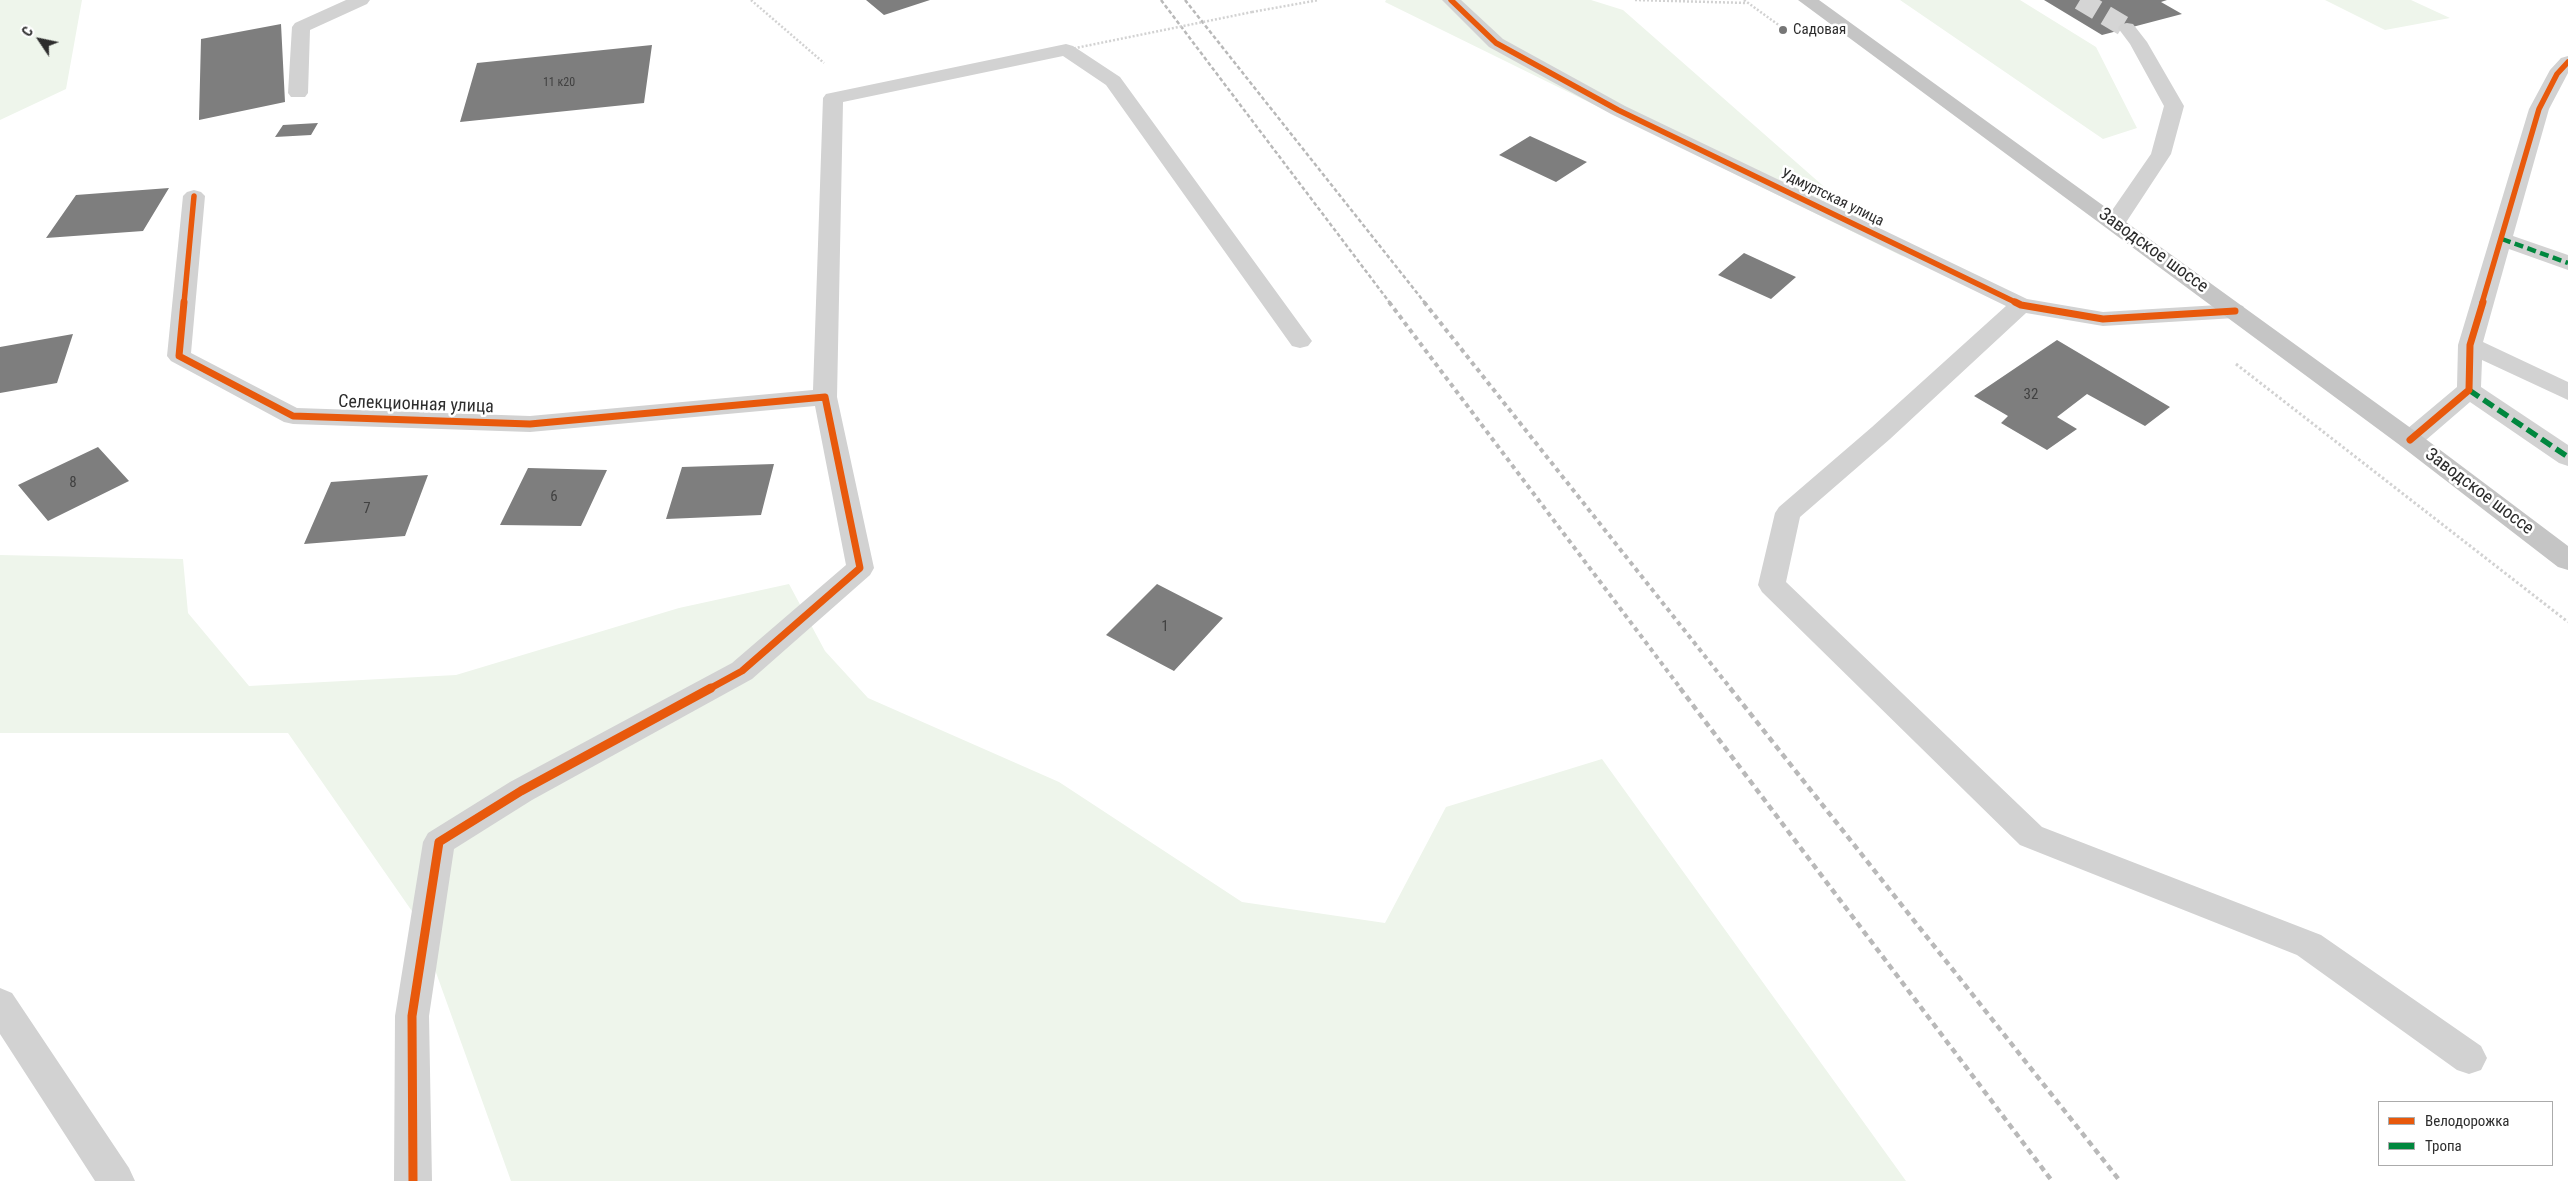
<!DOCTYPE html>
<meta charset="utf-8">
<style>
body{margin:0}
#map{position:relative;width:2568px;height:1181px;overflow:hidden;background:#fff;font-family:"Roboto Condensed",sans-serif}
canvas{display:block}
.legend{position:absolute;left:2378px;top:1101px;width:175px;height:65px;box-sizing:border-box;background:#fff;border:1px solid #ababab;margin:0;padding:6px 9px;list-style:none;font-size:15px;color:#2d2d2d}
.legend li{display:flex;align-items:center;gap:10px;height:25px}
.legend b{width:25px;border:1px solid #ababab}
.north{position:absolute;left:15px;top:15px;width:50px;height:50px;-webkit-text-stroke:4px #fff;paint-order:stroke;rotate:304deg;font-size:14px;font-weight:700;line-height:20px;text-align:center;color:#2d2d2d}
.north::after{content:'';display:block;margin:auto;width:18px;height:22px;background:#2d2d2d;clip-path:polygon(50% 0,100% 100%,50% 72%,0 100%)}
</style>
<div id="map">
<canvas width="2568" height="1181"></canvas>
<ul class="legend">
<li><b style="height:6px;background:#e8590c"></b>Велодорожка</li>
<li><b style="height:6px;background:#00873e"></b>Тропа</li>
</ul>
<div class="north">С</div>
</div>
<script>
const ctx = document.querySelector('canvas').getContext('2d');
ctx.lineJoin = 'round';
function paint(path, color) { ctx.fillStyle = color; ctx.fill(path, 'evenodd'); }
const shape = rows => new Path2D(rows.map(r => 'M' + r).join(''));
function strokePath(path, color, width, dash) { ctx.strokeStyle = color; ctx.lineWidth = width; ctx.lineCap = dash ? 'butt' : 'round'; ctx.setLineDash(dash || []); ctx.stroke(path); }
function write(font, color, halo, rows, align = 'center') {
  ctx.font = font + ' "Roboto Condensed",sans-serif'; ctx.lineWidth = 5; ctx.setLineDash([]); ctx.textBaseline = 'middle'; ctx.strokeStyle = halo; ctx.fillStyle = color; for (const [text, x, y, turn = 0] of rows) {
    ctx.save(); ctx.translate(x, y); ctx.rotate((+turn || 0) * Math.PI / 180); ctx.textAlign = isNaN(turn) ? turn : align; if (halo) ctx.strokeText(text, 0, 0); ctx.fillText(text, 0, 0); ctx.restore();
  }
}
paint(shape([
 [0,0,82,0,66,89,0,120],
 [1386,0,1591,0,1623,10,1904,257,1385,2],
 [1900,0,2020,0,2096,47,2137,128,2103,139],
 [2325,0,2411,0,2450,18,2385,30],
 [0,555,183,559,188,613,249,686,456,675,679,608,789,584,825,651,868,698,1059,782,1242,902,1385,923,1446,807,1602,759,1906,1181,511,1181,416,917,288,733,0,733]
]), '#eef5eb');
paint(shape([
 [866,0,930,0,884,15],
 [2044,0,2167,0,2161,2,2182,14,2102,35],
 [281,24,285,102,199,120,201,39],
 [652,45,644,103,460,122,477,63],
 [318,123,311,135,275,137,283,125],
 [1530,136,1587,162,1556,182,1499,155],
 [169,188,143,231,46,238,76,195],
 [1744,253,1796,277,1771,299,1718,275],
 [73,334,57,383,0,393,0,347],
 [2057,340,2170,407,2145,426,2087,394,2057,417,2077,429,2047,450,2001,423,2008,416,1974,396],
 [98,447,129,481,48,521,18,485],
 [774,464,761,515,666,519,682,467],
 [528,468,607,470,581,526,500,525],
 [428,475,405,536,304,544,331,482],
 [1157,584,1223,618,1174,671,1106,635]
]), '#7e7e7e');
strokePath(shape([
 [2080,0,2127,28]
]), '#d5d5d5', 20, [20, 10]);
strokePath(shape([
 [751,0,824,63],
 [1635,0,1747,3],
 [1744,0,1780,26],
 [1252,12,1319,0]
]), '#d2d2d2', 2.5, [2, 2]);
strokePath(shape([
 [2236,364,2568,622]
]), '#d2d2d2', 3, [2.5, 2.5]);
paint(shape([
 [346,0,370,0,367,4,310,30,308,93,305,97,291,97,288,93,292,27,295,23,346,0],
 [1442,0,1461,0,1503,39,1625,106,2027,299,2103,312,2235,304,2243,306,2246,311,2243,316,2235,318,2103,326,2026,313,1890,439,1800,517,1786,582,2042,827,2321,935,2481,1046,2487,1058,2481,1070,2469,1074,2457,1070,2297,955,2020,845,1762,592,1758,585,1775,513,1779,507,1872,427,2006,306,1611,114,1489,47,1442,0],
 [2127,23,2133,24,2147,42,2184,106,2171,154,2123,227,2115,228,2107,227,2104,222,2151,154,2164,106,2130,44,2118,28,2121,24,2127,23],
 [1066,44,1073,46,1120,77,1312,341,1308,346,1300,348,1292,346,1106,85,1063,56,843,102,837,397,874,568,870,575,752,679,532,800,454,849,429,1016,432,1181,394,1181,395,1016,423,842,428,833,510,782,732,663,846,565,815,406,530,432,293,424,284,422,171,361,167,356,183,196,187,192,194,190,201,192,205,196,191,353,297,408,530,416,813,390,823,98,826,94,1066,44],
 [2568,56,2568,73,2549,109,2513,236,2568,255,2568,270,2509,249,2483,342,2568,382,2568,400,2482,360,2481,387,2568,445,2568,466,2559,463,2470,402,2419,446,2410,448,2401,446,2397,440,2401,434,2457,387,2458,345,2529,109,2550,70,2561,58,2568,56],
 [0,988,12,993,129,1168,135,1181,95,1181,0,1034,0,988]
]), '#d2d2d2');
paint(shape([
 [1798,0,1819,0,2419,434,2568,546,2568,570,2558,567,2401,446,1798,0]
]), '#c5c5c5');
strokePath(shape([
 [1161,0,1390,303],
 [1185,0,1425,303]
]), '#b9b9b9', 2.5, [4, 2.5]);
strokePath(shape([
 [1389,302,1681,689],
 [1424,302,1731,689]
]), '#b9b9b9', 4, [4.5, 4]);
strokePath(shape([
 [1680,688,2052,1181],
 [1730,688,2120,1181]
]), '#b9b9b9', 4.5, [6, 4.5]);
strokePath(shape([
 [1066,50,1252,12]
]), '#d2d2d2', 2.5, [2, 2]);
strokePath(shape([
 [2502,239,2568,263]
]), '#00873e', 4.5, [9, 4.5]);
strokePath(shape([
 [2469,390,2568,457]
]), '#00873e', 5.5, [12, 5.5]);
strokePath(shape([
 [1451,0,1496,43,1618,110,2017,303],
 [184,303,194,196],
 [2482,303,2539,109,2557,74,2568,62]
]), '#e8590c', 5.5);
strokePath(shape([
 [184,302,179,356,293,416,530,424,825,397,860,568,742,671,709,689],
 [2015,302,2021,305,2103,319,2235,311],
 [2410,440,2469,390,2470,345,2483,302]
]), '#e8590c', 7);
strokePath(shape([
 [413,1181,412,1016,439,842,521,791,711,688]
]), '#e8590c', 9);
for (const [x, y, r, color] of [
 [1783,30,5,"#767676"]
]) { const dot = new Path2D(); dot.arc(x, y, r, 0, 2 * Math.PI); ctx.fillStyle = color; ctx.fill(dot); strokePath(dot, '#fff', 2); }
write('12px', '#414141', null, [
 ["11 к20",559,83]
]);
write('15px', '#2d2d2d', '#fff', [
 ["Садовая",1793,30]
], 'left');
write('15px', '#2d2d2d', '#fff', [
 ["Удмуртская улица",1832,198,26]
]);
write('15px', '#414141', null, [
 ["32",2031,395],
 ["8",73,483],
 ["6",554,497],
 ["7",367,509],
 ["1",1165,627]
]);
write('18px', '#2d2d2d', '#fff', [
 ["Заводское шоссе",2153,251,36],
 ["Селекционная улица",416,405,2],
 ["Заводское шоссе",2479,492,37]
]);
</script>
